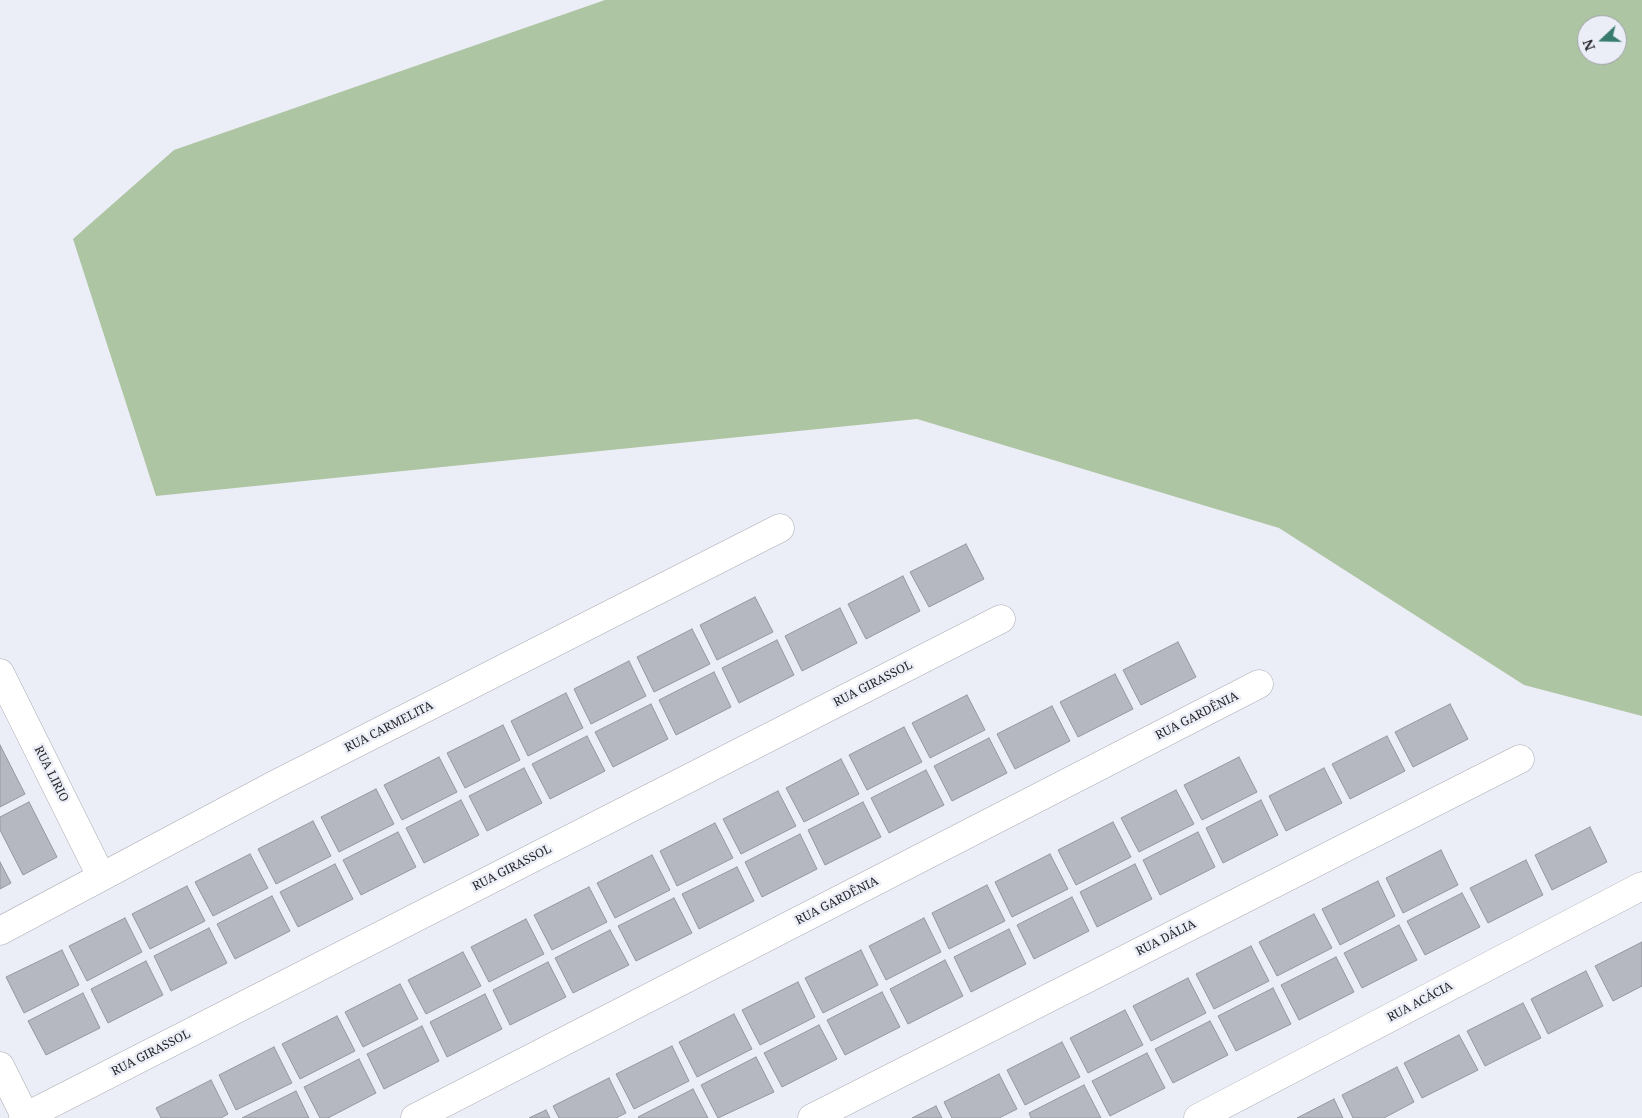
<!DOCTYPE html>
<meta charset="utf-8">
<style>
body{margin:0}
#map{position:relative;width:1642px;height:1118px;overflow:hidden;background:#eceef7;font-family:"Noto Serif",serif}
canvas{display:block}
.north{position:absolute;left:1577px;top:15px;width:50px;height:50px;box-sizing:border-box;background:#eceef7;border:1px solid #9c9ea4;border-radius:50%;rotate:249deg;font-size:14px;font-weight:700;line-height:20px;text-align:center;color:#242528}
.north::after{content:'';display:block;margin:auto;width:18px;height:22px;background:#377b6e;clip-path:polygon(50% 0,100% 100%,50% 72%,0 100%)}
</style>
<div id="map">
<canvas width="1642" height="1118"></canvas>
<div class="north">N</div>
</div>
<script>
const ctx = document.querySelector('canvas').getContext('2d');
ctx.lineJoin = 'round';
function paint(path, color) { ctx.fillStyle = color; ctx.fill(path, 'evenodd'); }
const shape = rows => new Path2D(rows.map(r => 'M' + r).join(''));
function strokePath(path, color, width, dash) { ctx.strokeStyle = color; ctx.lineWidth = width; ctx.lineCap = dash ? 'butt' : 'round'; ctx.setLineDash(dash || []); ctx.stroke(path); }
function write(font, color, halo, rows, align = 'center') {
  ctx.font = font + ' "Noto Serif",serif'; ctx.lineWidth = 5; ctx.setLineDash([]); ctx.textBaseline = 'middle'; ctx.strokeStyle = halo; ctx.fillStyle = color; for (const [text, x, y, turn = 0] of rows) {
    ctx.save(); ctx.translate(x, y); ctx.rotate((+turn || 0) * Math.PI / 180); ctx.textAlign = isNaN(turn) ? turn : align; if (halo) ctx.strokeText(text, 0, 0); ctx.fillText(text, 0, 0); ctx.restore();
  }
}
paint(shape([
 [605,0,1642,0,1642,716,1524,685,1279,528,917,419,156,496,73,239,174,150],
 [1587,25,1617,25,1617,55,1587,55]
]), '#aec5a3');
const building = shape([
 [966,544,984,579,929,607,910,572,966,544],
 [903,576,920,611,866,639,848,604,903,576],
 [755,597,773,632,717,660,700,625,755,597],
 [840,608,857,643,802,671,785,636,840,608],
 [692,629,710,664,654,692,637,657,692,629],
 [777,640,794,675,739,703,722,668,777,640],
 [1178,642,1196,677,1141,705,1123,670,1178,642],
 [629,661,646,696,591,724,574,689,629,661],
 [714,672,731,707,676,735,659,700,714,672],
 [1115,674,1133,709,1078,737,1060,702,1115,674],
 [566,693,583,728,528,756,511,721,566,693],
 [967,695,985,730,930,758,912,723,967,695],
 [651,704,668,739,613,767,595,732,651,704],
 [1450,704,1468,739,1413,767,1395,732,1450,704],
 [1052,706,1070,741,1015,769,997,734,1052,706],
 [503,725,520,760,465,788,447,753,503,725],
 [904,727,922,762,867,790,849,755,904,727],
 [587,736,605,771,550,799,532,764,587,736],
 [1387,736,1405,771,1350,799,1332,764,1387,736],
 [989,738,1007,773,952,801,934,766,989,738],
 [0,745,25,794,0,807,0,745],
 [439,757,457,792,402,820,384,785,439,757],
 [1239,757,1257,792,1202,820,1184,785,1239,757],
 [841,759,859,794,804,822,786,788,841,759],
 [524,768,542,803,487,831,469,796,524,768],
 [1324,768,1342,803,1286,831,1269,796,1324,768],
 [926,770,944,805,889,833,871,798,926,770],
 [376,789,394,824,339,852,321,817,376,789],
 [1176,790,1194,824,1139,852,1121,818,1176,790],
 [778,791,796,826,741,854,723,819,778,791],
 [461,800,479,835,424,863,406,828,461,800],
 [1261,800,1278,835,1223,863,1206,828,1261,800],
 [29,802,57,857,23,875,0,830,0,817,29,802],
 [863,802,881,837,825,865,808,830,863,802],
 [313,821,331,856,276,884,258,849,313,821],
 [1113,822,1131,857,1076,885,1058,850,1113,822],
 [715,823,733,858,677,886,660,851,715,823],
 [1590,827,1607,862,1552,890,1535,855,1590,827],
 [398,832,416,867,361,895,343,860,398,832],
 [1198,832,1215,867,1160,895,1143,860,1198,832],
 [800,834,817,869,762,897,745,862,800,834],
 [1441,850,1458,885,1403,913,1386,878,1441,850],
 [250,854,268,888,213,916,195,882,250,854],
 [1050,854,1068,889,1012,917,995,882,1050,854],
 [652,855,670,890,615,918,597,883,652,855],
 [1526,860,1543,895,1488,923,1470,888,1526,860],
 [0,862,11,883,0,889,0,862],
 [335,864,353,899,298,927,280,892,335,864],
 [1135,864,1152,899,1097,927,1080,892,1135,864],
 [737,867,754,901,699,929,682,894,737,867],
 [1378,881,1395,916,1340,945,1322,909,1378,881],
 [987,885,1005,921,949,949,932,913,987,885],
 [187,886,205,921,150,949,132,914,187,886],
 [589,887,607,922,552,950,534,915,589,887],
 [1462,893,1480,927,1425,955,1407,921,1462,893],
 [272,896,290,931,235,959,217,924,272,896],
 [1072,897,1089,931,1034,959,1017,925,1072,897],
 [674,898,692,933,636,961,618,926,674,898],
 [1314,914,1332,948,1277,976,1259,942,1314,914],
 [125,918,142,952,87,981,69,946,125,918],
 [924,918,941,952,886,980,869,946,924,918],
 [526,919,544,954,489,982,471,947,526,919],
 [1399,925,1417,960,1362,988,1344,953,1399,925],
 [209,928,227,963,171,991,154,956,209,928],
 [1009,929,1026,964,971,992,954,957,1009,929],
 [610,930,629,965,573,993,555,958,610,930],
 [1642,942,1642,986,1613,1001,1595,966,1642,942],
 [1251,946,1269,981,1214,1009,1196,974,1251,946],
 [62,950,79,985,24,1013,6,977,62,950],
 [861,950,878,985,823,1013,805,978,861,950],
 [463,952,481,986,426,1014,408,980,463,952],
 [1336,957,1354,992,1299,1020,1281,985,1336,957],
 [945,960,963,996,908,1024,890,989,945,960],
 [146,961,163,995,108,1023,91,989,146,961],
 [548,962,566,997,510,1025,493,990,548,962],
 [1586,971,1603,1006,1548,1034,1531,999,1586,971],
 [1188,978,1206,1013,1151,1041,1133,1006,1188,978],
 [798,982,815,1017,760,1045,742,1010,798,982],
 [400,984,418,1019,363,1047,345,1012,400,984],
 [1273,988,1291,1024,1236,1051,1218,1016,1273,988],
 [882,992,900,1027,845,1055,827,1020,882,992],
 [83,993,100,1028,46,1055,28,1021,83,993],
 [485,994,502,1029,447,1057,430,1022,485,994],
 [1523,1003,1541,1038,1485,1066,1467,1031,1523,1003],
 [1125,1010,1143,1045,1088,1073,1070,1038,1125,1010],
 [734,1014,752,1049,697,1077,679,1042,734,1014],
 [337,1016,355,1051,300,1079,282,1044,337,1016],
 [1210,1021,1228,1055,1173,1083,1155,1049,1210,1021],
 [819,1025,837,1059,782,1087,764,1053,819,1025],
 [422,1026,439,1061,384,1089,367,1054,422,1026],
 [1459,1035,1478,1070,1422,1098,1404,1063,1459,1035],
 [1062,1042,1080,1077,1025,1105,1007,1070,1062,1042],
 [672,1046,689,1081,634,1109,616,1074,672,1046],
 [274,1047,292,1083,236,1110,219,1075,274,1047],
 [1147,1053,1165,1088,1110,1116,1092,1081,1147,1053],
 [756,1057,774,1092,718,1118,701,1085,756,1057],
 [359,1059,376,1093,328,1118,320,1118,304,1087,359,1059],
 [1397,1067,1414,1102,1384,1118,1353,1118,1342,1095,1397,1067],
 [999,1074,1017,1109,999,1118,952,1118,944,1102,999,1074],
 [609,1078,626,1113,616,1118,559,1118,553,1106,609,1078],
 [211,1080,228,1114,221,1118,161,1118,156,1108,211,1080],
 [1084,1085,1101,1118,1031,1118,1029,1113,1084,1085],
 [693,1089,708,1118,639,1118,638,1117,693,1089],
 [296,1091,309,1118,242,1118,296,1091],
 [1334,1099,1343,1118,1297,1118,1334,1099],
 [936,1106,942,1118,912,1118,936,1106],
 [546,1110,550,1118,529,1118,546,1110]
]);
paint(building, '#b6b8c1');
strokePath(building, '#95979f', 1);
const minor = shape([
 [0,673,101,876],
 [0,931,276,784,780,528],
 [0,1066,26,1118],
 [23,1118,1001,619],
 [415,1118,1259,684],
 [812,1118,1520,759],
 [1198,1118,1642,886]
]);
strokePath(minor, '#aaacb5', 29);
strokePath(minor, '#fff', 28);
write('12px', '#242528', '#eceef7', [
 ["RUA GIRASSOL",873,684,-27],
 ["RUA GARDÊNIA",1197,716,-27],
 ["RUA CARMELITA",389,727,-27],
 ["RUA LIRIO",51,774,63],
 ["RUA GIRASSOL",512,868,-27],
 ["RUA GARDÊNIA",837,901,-27],
 ["RUA DÁLIA",1166,938,-27],
 ["RUA ACÁCIA",1420,1002,-28],
 ["RUA GIRASSOL",151,1053,-27]
]);
</script>
